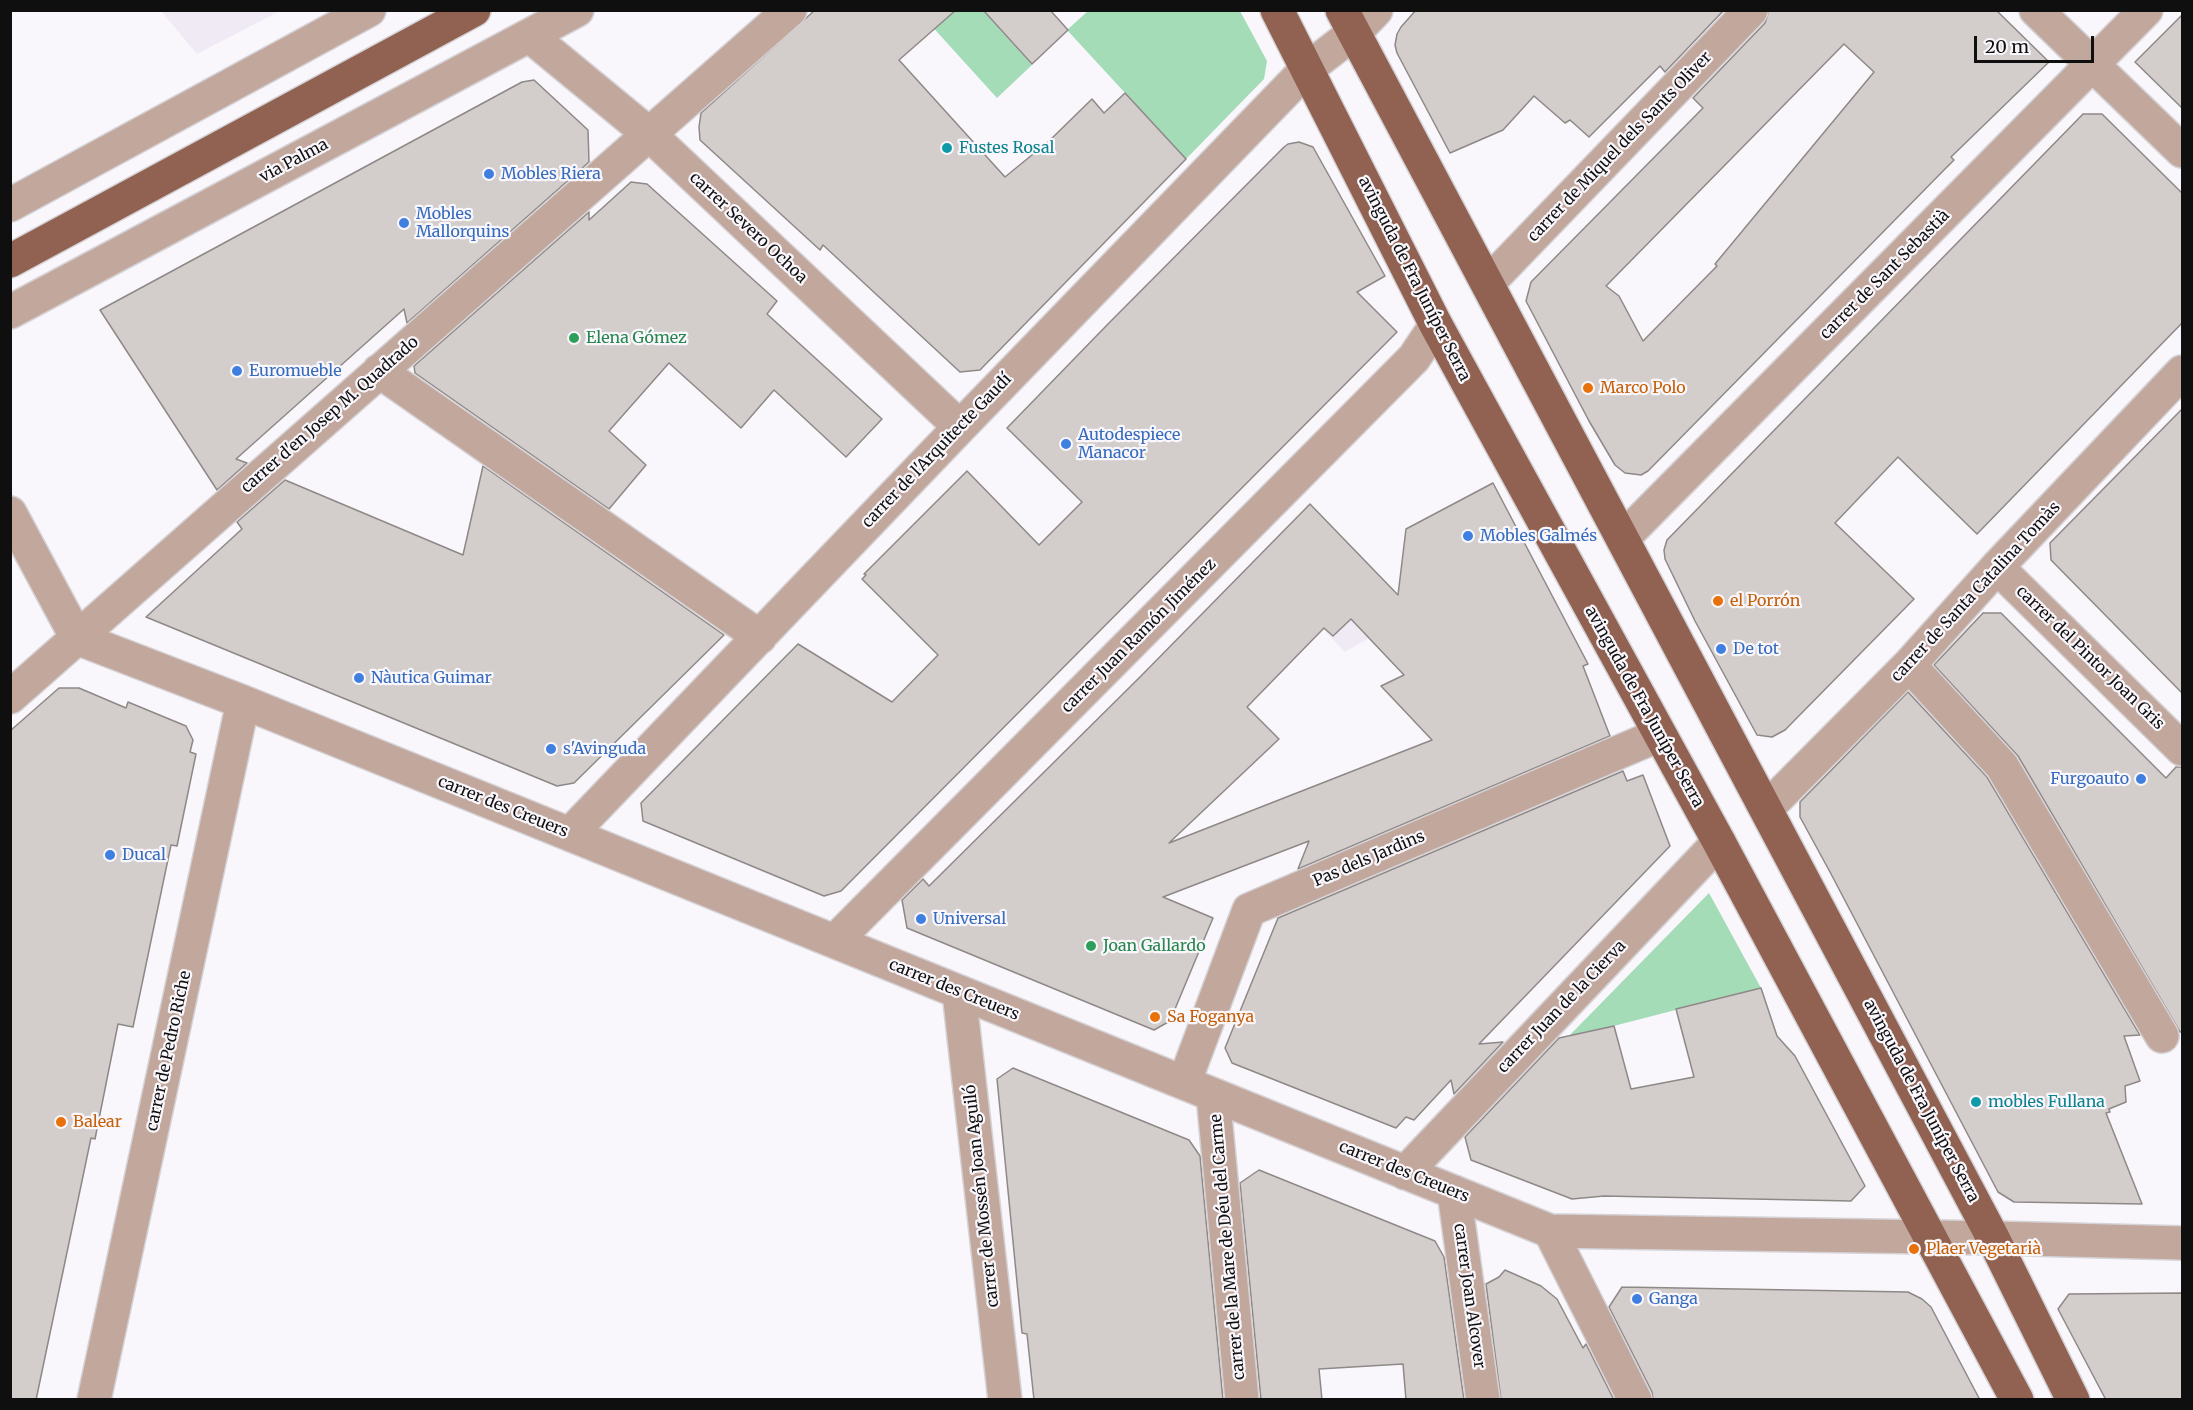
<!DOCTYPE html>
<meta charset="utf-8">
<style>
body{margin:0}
#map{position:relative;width:2193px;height:1410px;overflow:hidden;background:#faf7fc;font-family:Merriweather,serif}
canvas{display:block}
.frame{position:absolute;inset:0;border:12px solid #100f10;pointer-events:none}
.scale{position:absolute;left:1974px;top:36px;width:120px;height:27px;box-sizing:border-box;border:3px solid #100f10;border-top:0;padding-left:8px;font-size:18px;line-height:21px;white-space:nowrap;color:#100f10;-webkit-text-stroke:4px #faf7fc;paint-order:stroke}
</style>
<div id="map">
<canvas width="2193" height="1410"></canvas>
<div class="frame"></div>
<div class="scale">20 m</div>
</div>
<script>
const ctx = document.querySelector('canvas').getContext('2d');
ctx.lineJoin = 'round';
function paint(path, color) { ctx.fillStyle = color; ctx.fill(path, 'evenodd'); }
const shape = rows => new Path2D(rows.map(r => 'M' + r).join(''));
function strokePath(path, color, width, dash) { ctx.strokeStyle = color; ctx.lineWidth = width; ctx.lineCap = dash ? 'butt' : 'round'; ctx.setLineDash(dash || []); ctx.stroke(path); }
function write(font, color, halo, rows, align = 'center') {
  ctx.font = font + ' Merriweather,serif'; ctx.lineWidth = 4.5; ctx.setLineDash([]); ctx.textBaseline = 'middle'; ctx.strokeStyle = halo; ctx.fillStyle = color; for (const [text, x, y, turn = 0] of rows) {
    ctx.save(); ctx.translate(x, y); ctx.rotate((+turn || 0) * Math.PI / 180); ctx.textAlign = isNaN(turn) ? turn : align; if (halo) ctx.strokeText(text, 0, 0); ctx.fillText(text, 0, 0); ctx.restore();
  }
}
paint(shape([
 [161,11,280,11,197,54],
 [1274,541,1310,577,1369,638,1345,652,1343,650,1255,559]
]), '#f0eaf4');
paint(shape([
 [918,11,983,11,1032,65,997,98],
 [1088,11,1240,11,1267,61,1264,79,1186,159,1067,30],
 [1709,893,1761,988,1567,1038]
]), '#a4dcb8');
const building = shape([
 [815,10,956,10,899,60,1005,177,1049,141,1092,99,1104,113,1125,93,1186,159,980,370,960,372,823,245,820,250,700,140,699,127,701,113,815,10],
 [983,10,1050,10,1068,30,1032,64,983,10],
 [1416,10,1724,10,1665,72,1660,66,1589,137,1570,120,1565,123,1534,96,1503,130,1450,153,1397,53,1395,45,1397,34,1401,27,1416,10],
 [1769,10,1996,10,2049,62,1951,157,1954,160,1944,170,1648,471,1641,475,1625,473,1615,465,1589,421,1526,301,1531,282,1703,108,1693,98,1765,23,1769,10],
 [1844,44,1874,72,1715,264,1717,266,1643,341,1619,296,1606,286,1844,44],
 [2182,15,2182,108,2135,62,2182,15],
 [534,80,588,130,589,162,407,323,404,309,236,459,247,463,217,490,100,310,522,82,534,80],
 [2083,114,2102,114,2182,193,2182,323,1977,534,1898,457,1835,523,1914,599,1785,730,1772,737,1757,735,1695,621,1665,559,1664,550,1667,540,2083,114],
 [1299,142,1313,147,1385,276,1357,292,1397,332,841,891,824,896,643,821,641,803,798,644,892,702,938,655,862,579,866,575,864,574,967,471,1039,545,1082,502,1007,428,1107,325,1284,147,1288,144,1299,142],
 [631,182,647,184,777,301,767,314,882,419,846,457,774,390,741,428,669,363,609,431,646,465,609,509,415,373,414,366,589,212,589,220,631,182],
 [2182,409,2182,693,2051,560,2050,543,2182,409],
 [483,466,724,635,574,783,557,786,146,617,242,529,237,522,285,480,463,555,483,466],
 [1493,483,1588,664,1583,666,1610,736,1298,869,1309,841,1163,897,1213,918,1170,1021,1154,1030,907,928,902,900,923,879,929,886,1141,676,1310,504,1398,595,1406,529,1493,483],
 [1351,619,1404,675,1381,686,1432,740,1169,843,1279,739,1247,707,1324,628,1333,636,1351,619],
 [1983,613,2001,613,2166,778,2176,767,2182,767,2182,1032,2180,1032,2018,756,1934,665,1983,613],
 [59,688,79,688,126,708,128,702,186,726,193,740,190,752,196,754,177,846,171,845,133,1027,118,1024,95,1139,91,1138,36,1400,10,1400,10,731,59,688],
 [1908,692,1987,777,2140,1035,2124,1036,2140,1081,2125,1086,2126,1102,2109,1109,2110,1112,2106,1113,2142,1204,2014,1202,1998,1192,1830,872,1800,817,1800,802,1908,692],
 [1623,771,1627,781,1643,775,1670,846,1479,1044,1503,1042,1454,1094,1451,1080,1414,1120,1406,1117,1396,1128,1232,1063,1225,1048,1278,918,1623,771],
 [1761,988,1777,1036,1795,1056,1865,1186,1851,1201,1604,1196,1572,1199,1471,1160,1465,1137,1559,1038,1614,1026,1631,1089,1694,1077,1676,1009,1761,988],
 [1013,1068,1189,1140,1200,1156,1223,1400,1034,1400,1027,1334,1022,1333,997,1079,1013,1068],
 [1259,1170,1435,1241,1444,1257,1464,1400,1406,1400,1403,1364,1319,1369,1322,1400,1261,1400,1240,1183,1259,1170],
 [1505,1270,1541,1286,1557,1299,1583,1348,1586,1344,1614,1400,1501,1400,1486,1284,1499,1277,1505,1270],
 [1622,1287,1908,1292,1922,1299,1931,1307,1980,1400,1653,1400,1652,1392,1609,1307,1622,1287],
 [2182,1293,2182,1400,2106,1400,2058,1309,2069,1294,2182,1293]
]);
paint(building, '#d3cdcc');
strokePath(building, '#8e8887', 1.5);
const minor = shape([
 [2036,10,2182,151],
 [530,36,649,134,960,427],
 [10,205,369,10],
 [1488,283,1751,10],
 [10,312,577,10],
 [379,371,760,637],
 [10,513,77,638,243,702,1550,1231,1993,1238,2182,1243],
 [1623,538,2146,10],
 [1997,567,2182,749],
 [1909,665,2002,766,2162,1036],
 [10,697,790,10],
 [1766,809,1909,665,1997,567,2182,372],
 [570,834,960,427,1306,70,1355,32,1376,10],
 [835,941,1414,358,1436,325],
 [959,992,1005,1400],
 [1184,1083,1249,910,1659,735],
 [1213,1095,1242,1400],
 [1405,1173,1719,842],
 [1454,1192,1483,1400],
 [1550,1231,1635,1400],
 [94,1400,243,702]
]);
const major = shape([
 [1277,10,1436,325,1719,842,2017,1400],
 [1342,10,1993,1238,2073,1400],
 [10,261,474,10]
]);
strokePath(minor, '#d5d2d6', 36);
strokePath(major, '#d5d2d6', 36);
strokePath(minor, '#c2a79d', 33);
strokePath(major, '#916252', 33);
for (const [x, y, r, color] of [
 [947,148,6,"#0f9aa8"],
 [489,174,6,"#3f7fe0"],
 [404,223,6,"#3f7fe0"],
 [574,338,6,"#2e9e5b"],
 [237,371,6,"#3f7fe0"],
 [1588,388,6,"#e8710a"],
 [1066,444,6,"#3f7fe0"],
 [1468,536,6,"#3f7fe0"],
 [1718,601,6,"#e8710a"],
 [1721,649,6,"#3f7fe0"],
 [359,678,6,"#3f7fe0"],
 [551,749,6,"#3f7fe0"],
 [2141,779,6,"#3f7fe0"],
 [110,855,6,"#3f7fe0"],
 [921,919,6,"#3f7fe0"],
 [1091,946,6,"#2e9e5b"],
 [1155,1017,6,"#e8710a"],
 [1976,1102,6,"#0f9aa8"],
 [61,1122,6,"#e8710a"],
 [1914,1249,6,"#e8710a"],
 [1637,1299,6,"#3f7fe0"]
]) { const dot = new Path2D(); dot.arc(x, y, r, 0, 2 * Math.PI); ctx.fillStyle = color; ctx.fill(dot); strokePath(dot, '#faf7fc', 2); }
write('16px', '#100f10', '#faf7fc', [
 ["carrer de Miquel dels Sants Oliver",1620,147,-46],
 ["via Palma",294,161,-28],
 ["carrer Severo Ochoa",748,228,43],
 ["carrer de Sant Sebastià",1885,275,-45],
 ["avinguda de Fra Juníper Serra",1414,279,63],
 ["carrer d'en Josep M. Quadrado",330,415,-41],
 ["carrer de l'Arquitecte Gaudí",937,451,-46],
 ["carrer de Santa Catalina Tomàs",1976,592,-47],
 ["carrer Juan Ramón Jiménez",1139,636,-45],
 ["carrer del Pintor Joan Gris",2090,658,44],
 ["avinguda de Fra Juníper Serra",1644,707,61],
 ["carrer des Creuers",503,807,22],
 ["Pas dels Jardins",1369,859,-23],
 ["carrer des Creuers",954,990,22],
 ["carrer Juan de la Cierva",1562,1007,-46],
 ["carrer de Pedro Riche",169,1051,-78],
 ["avinguda de Fra Juníper Serra",1921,1101,62],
 ["carrer des Creuers",1404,1172,22],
 ["carrer de Mossén Joan Aguiló",982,1196,-96],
 ["carrer de la Mare de Déu del Carme",1228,1247,-95],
 ["carrer Joan Alcover",1469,1296,82]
]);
write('16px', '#0d838f', '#faf7fc', [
 ["Fustes Rosal",959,148],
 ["mobles Fullana",1988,1102]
], 'left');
write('16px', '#366cbe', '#faf7fc', [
 ["Mobles Riera",501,174],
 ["Mobles",416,214],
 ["Mallorquins",416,232],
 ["Euromueble",249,371],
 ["Autodespiece",1078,435],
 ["Manacor",1078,453],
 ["Mobles Galmés",1480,536],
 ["De tot",1733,649],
 ["Nàutica Guimar",371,678],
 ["s'Avinguda",563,749],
 ["Furgoauto",2129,779,"right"],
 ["Ducal",122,855],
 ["Universal",933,919],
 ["Ganga",1649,1299]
], 'left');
write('16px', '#27864d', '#faf7fc', [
 ["Elena Gómez",586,338],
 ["Joan Gallardo",1103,946]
], 'left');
write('16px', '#c56008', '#faf7fc', [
 ["Marco Polo",1600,388],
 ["el Porrón",1730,601],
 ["Sa Foganya",1167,1017],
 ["Balear",73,1122],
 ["Plaer Vegetarià",1926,1249]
], 'left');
</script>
